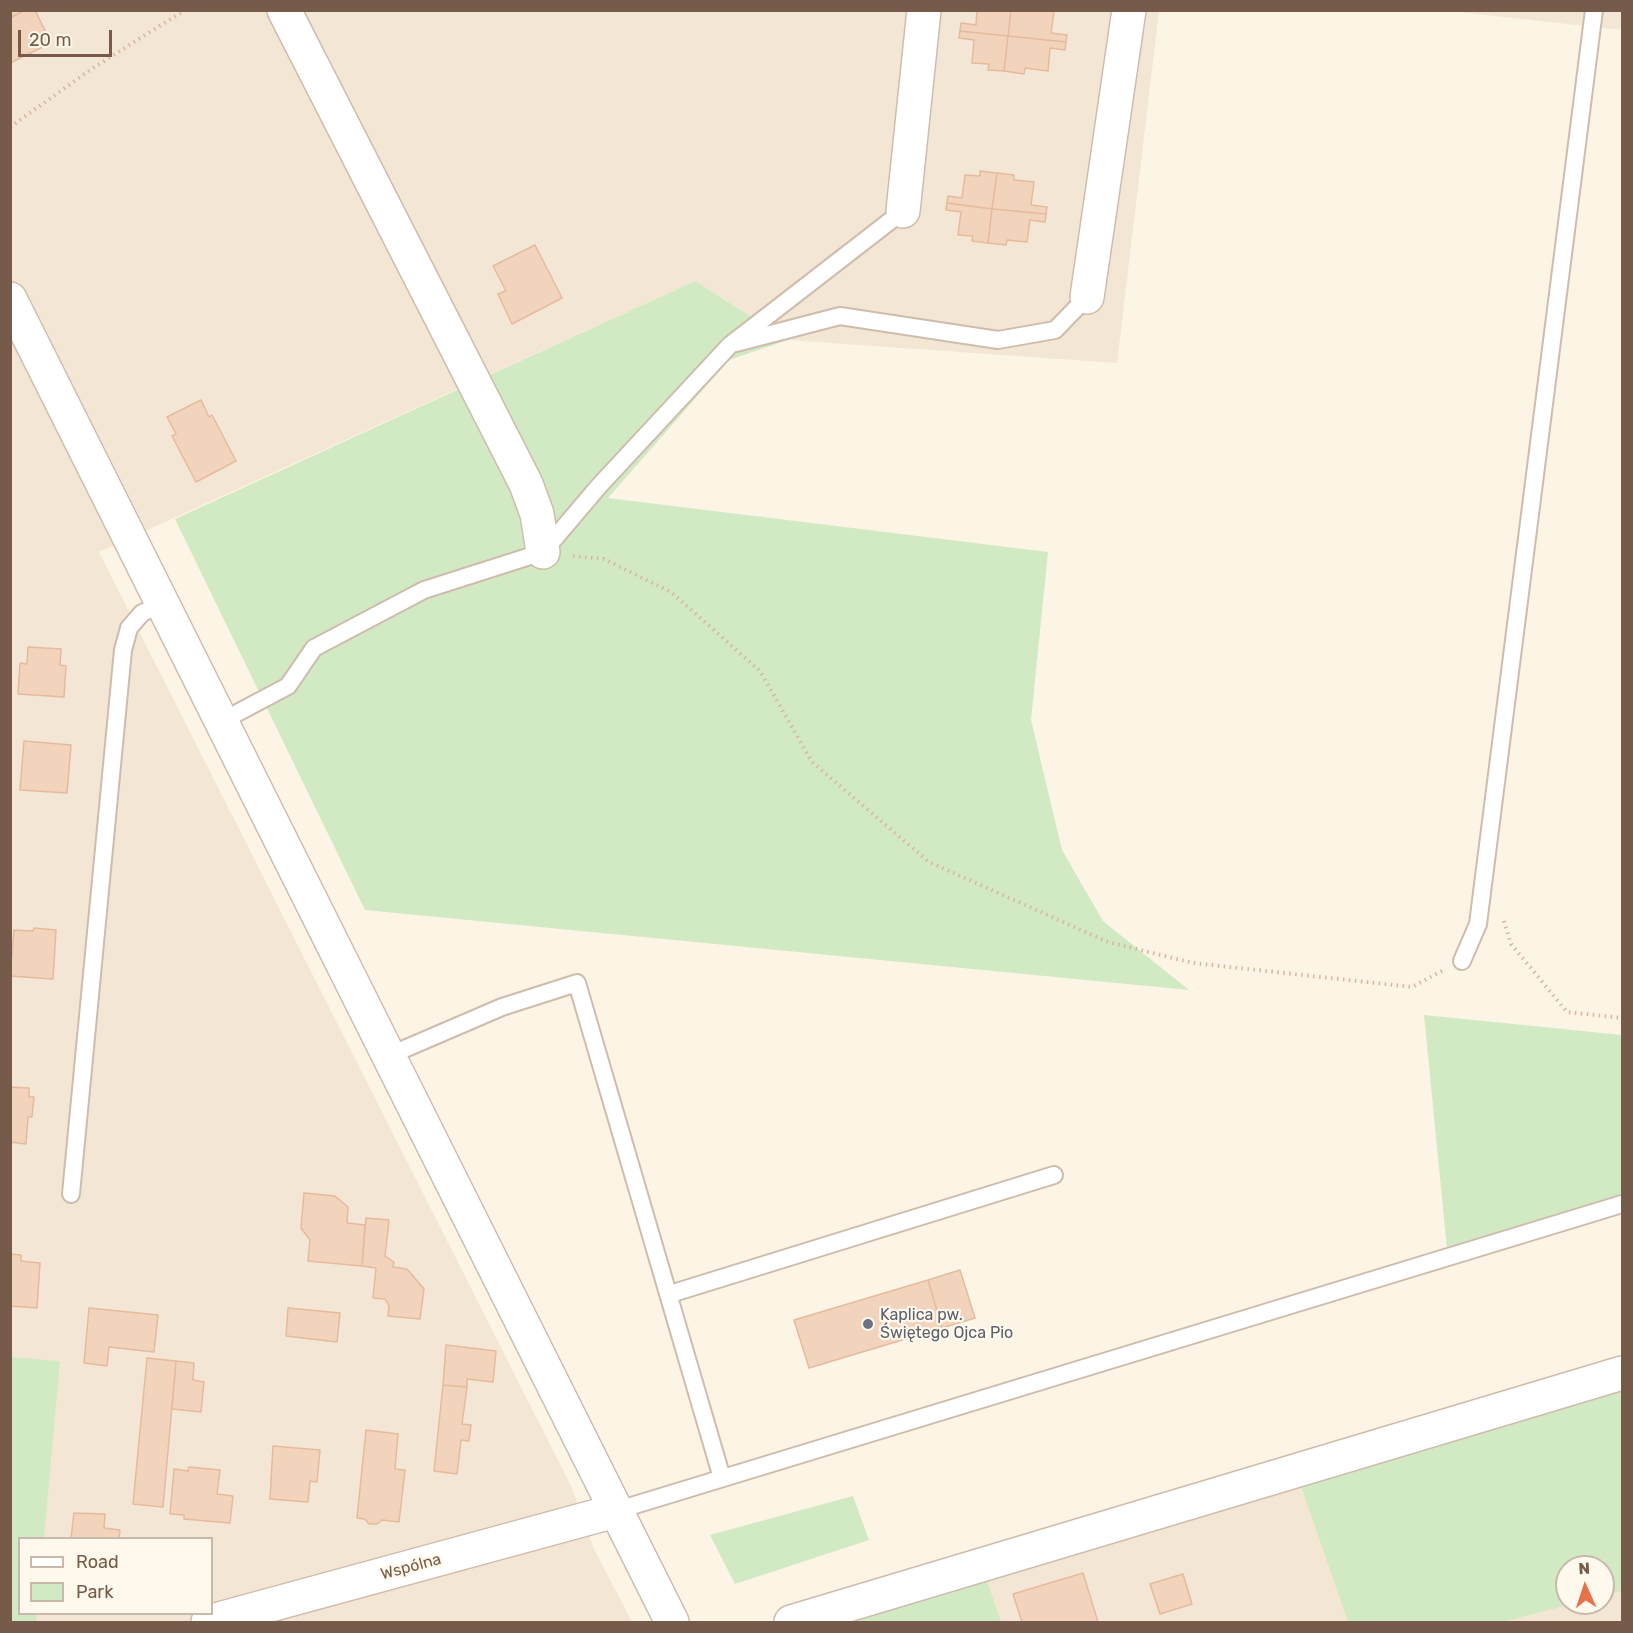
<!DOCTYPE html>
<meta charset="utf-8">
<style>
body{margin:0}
#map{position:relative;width:1633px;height:1633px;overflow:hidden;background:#fcf4e5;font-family:Rubik,sans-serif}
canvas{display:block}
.frame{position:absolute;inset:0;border:12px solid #765b4a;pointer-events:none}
.legend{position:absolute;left:18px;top:1537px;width:195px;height:78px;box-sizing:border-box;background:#fff8ec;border:2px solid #c8b9ab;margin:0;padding:8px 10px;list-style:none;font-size:18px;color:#765b4a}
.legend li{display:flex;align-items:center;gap:12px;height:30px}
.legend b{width:30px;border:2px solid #c8b9ab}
.north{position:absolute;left:1555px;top:1555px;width:60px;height:60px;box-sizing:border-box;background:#fff8ec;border:2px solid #c8b9ab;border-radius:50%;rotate:357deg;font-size:16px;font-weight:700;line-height:24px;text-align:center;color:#765b4a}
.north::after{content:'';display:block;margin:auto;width:21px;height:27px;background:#e6724a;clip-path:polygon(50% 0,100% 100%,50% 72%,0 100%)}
.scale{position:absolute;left:18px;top:30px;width:94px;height:27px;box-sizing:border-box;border:3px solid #765b4a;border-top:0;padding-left:8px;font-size:18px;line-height:21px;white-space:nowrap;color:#765b4a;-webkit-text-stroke:4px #fff8ec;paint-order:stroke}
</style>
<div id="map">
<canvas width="1633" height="1633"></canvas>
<div class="frame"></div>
<ul class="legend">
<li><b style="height:8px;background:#fff"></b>Road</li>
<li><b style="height:16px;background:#d2eac4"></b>Park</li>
</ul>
<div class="north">N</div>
<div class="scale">20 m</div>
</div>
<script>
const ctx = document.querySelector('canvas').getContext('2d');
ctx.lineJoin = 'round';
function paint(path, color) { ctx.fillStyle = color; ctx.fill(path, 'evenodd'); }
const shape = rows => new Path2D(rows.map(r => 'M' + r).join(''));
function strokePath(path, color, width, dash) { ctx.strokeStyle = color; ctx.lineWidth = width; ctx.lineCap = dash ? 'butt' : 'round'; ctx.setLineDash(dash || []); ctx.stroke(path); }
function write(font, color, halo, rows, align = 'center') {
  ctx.font = font + ' Rubik,sans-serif'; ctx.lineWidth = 4.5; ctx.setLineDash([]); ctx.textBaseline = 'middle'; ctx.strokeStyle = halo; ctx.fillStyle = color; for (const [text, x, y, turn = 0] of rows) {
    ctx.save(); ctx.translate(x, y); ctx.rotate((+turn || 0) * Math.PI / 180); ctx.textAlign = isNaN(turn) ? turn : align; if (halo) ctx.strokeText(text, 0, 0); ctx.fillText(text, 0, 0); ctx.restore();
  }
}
paint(shape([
 [11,11,1159,11,1117,363,788,340,695,281,99,552,572,1488,594,1549,632,1622,11,1622],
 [20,1538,212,1538,212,1614,20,1614],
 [1449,11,1622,11,1622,30],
 [1622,1389,1622,1622,847,1622,1301,1486],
 [1567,1567,1603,1567,1603,1603,1567,1603]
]), '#f4e6d4');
paint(shape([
 [695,281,788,340,729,360,608,498,1048,552,1031,720,1062,850,1103,921,1189,990,365,910,175,519],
 [1424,1015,1622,1035,1622,1195,1447,1249],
 [10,1357,60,1361,44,1538,20,1538,20,1614,37,1614,36,1622,11,1622],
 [1622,1389,1622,1591,1603,1596,1603,1567,1567,1567,1567,1603,1576,1603,1503,1622,1348,1622,1301,1486],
 [853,1496,869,1540,735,1584,710,1535],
 [987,1581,1001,1622,847,1622]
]), '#d2eac4');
const building = shape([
 [10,10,25,10,10,18,10,10],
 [25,10,35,10,51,43,10,63,10,18,25,10],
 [977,10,1011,10,1008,36,960,31,961,23,976,25,977,10],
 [1011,10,1054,11,1051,33,1067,35,1066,42,1008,36,1011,10],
 [960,31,1008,36,1004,71,988,70,989,64,972,63,974,40,959,38,960,31],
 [1008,36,1066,42,1065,50,1050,48,1048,71,1025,68,1024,74,1004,71,1008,36],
 [980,171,997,173,992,209,947,203,948,196,962,198,965,175,980,176,980,171],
 [997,173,1014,175,1014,180,1034,182,1031,205,1047,207,1046,214,992,209,997,173],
 [947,203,992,209,988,243,972,241,973,236,958,235,961,212,946,210,947,203],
 [992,209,1046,214,1045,222,1030,220,1027,242,1007,240,1006,245,988,243,992,209],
 [535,245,562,298,512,324,498,294,506,291,493,266,535,245],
 [201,400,209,417,212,415,236,461,196,482,172,436,176,434,167,417,201,400],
 [28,647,61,649,60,665,66,666,64,697,18,694,20,663,27,664,28,647],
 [24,741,71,745,67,793,20,790,24,741],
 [34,928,56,930,53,979,10,976,14,930,33,931,34,928],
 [10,1087,29,1088,29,1097,34,1097,32,1117,28,1117,26,1144,10,1142,10,1087],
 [304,1193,335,1196,348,1207,347,1223,365,1225,362,1266,308,1261,310,1240,301,1228,304,1193],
 [366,1218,389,1220,385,1256,394,1262,393,1267,407,1269,424,1289,420,1319,388,1316,389,1306,385,1299,373,1298,376,1268,362,1266,366,1218],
 [10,1254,21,1255,21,1261,40,1263,37,1308,10,1306,10,1254],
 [960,1270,975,1318,942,1328,928,1280,960,1270],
 [928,1280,942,1328,809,1368,794,1320,928,1280],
 [89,1308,158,1315,154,1352,109,1347,107,1366,84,1363,89,1308],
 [288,1308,340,1313,337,1342,286,1336,288,1308],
 [446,1345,496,1351,493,1382,467,1379,467,1387,443,1385,446,1345],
 [147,1358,176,1361,163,1507,133,1504,147,1358],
 [176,1361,194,1363,193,1380,204,1382,201,1412,172,1409,176,1361],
 [443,1385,467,1387,462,1424,471,1425,469,1441,461,1440,457,1474,434,1471,443,1385],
 [366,1430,398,1434,395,1469,405,1470,399,1522,382,1520,377,1524,369,1524,365,1519,357,1518,366,1430],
 [273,1446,320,1450,317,1482,310,1481,308,1502,270,1499,273,1446],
 [189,1467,220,1470,217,1494,233,1496,230,1523,184,1519,184,1515,170,1514,174,1469,188,1471,189,1467],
 [74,1513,105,1514,104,1528,120,1530,119,1538,71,1538,74,1513],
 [1083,1573,1098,1622,1022,1622,1013,1594,1083,1573],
 [1183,1574,1192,1604,1160,1614,1150,1584,1183,1574]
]);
paint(building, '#f2d4bd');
strokePath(building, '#e5ba9d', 1.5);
const service = shape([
 [736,343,840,316,998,340,1055,330,1087,297],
 [222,721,288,686,314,648,424,590,543,552,599,486,730,345,903,211],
 [1462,961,1478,924,1594,10],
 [388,1056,502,1007,577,983,722,1478],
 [71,1194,123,650,129,628,142,613,162,604],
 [670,1294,1054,1175],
 [615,1511,1622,1204]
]);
const minor = shape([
 [284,10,526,484,537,514,543,552],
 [903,211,924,10],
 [1087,297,1129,10],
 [208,1622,615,1511],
 [791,1622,1622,1373]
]);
const tertiary = shape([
 [10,299,672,1622]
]);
strokePath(service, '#cebcac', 20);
strokePath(minor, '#cebcac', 36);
strokePath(tertiary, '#cebcac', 36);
strokePath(shape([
 [10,127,93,68,185,10],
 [573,556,604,559,671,592,760,671,812,762,929,862,1108,942,1193,963,1412,987,1442,971],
 [1504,921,1511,944,1567,1012,1622,1018]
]), '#d7b7a0', 4, [1.5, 4.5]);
strokePath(service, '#fff', 16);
strokePath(minor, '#fff', 33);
strokePath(tertiary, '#fff', 33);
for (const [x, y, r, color] of [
 [868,1324,6,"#6b7280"]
]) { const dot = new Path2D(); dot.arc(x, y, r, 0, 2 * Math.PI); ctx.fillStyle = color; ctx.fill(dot); strokePath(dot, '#fff8ec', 2); }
write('16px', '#5b616d', '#fff8ec', [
 ["Kaplica pw.",880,1315],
 ["Świętego Ojca Pio",880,1333]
], 'left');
write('16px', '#765b4a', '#fff8ec', [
 ["Wspólna",411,1567,-15]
]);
</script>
